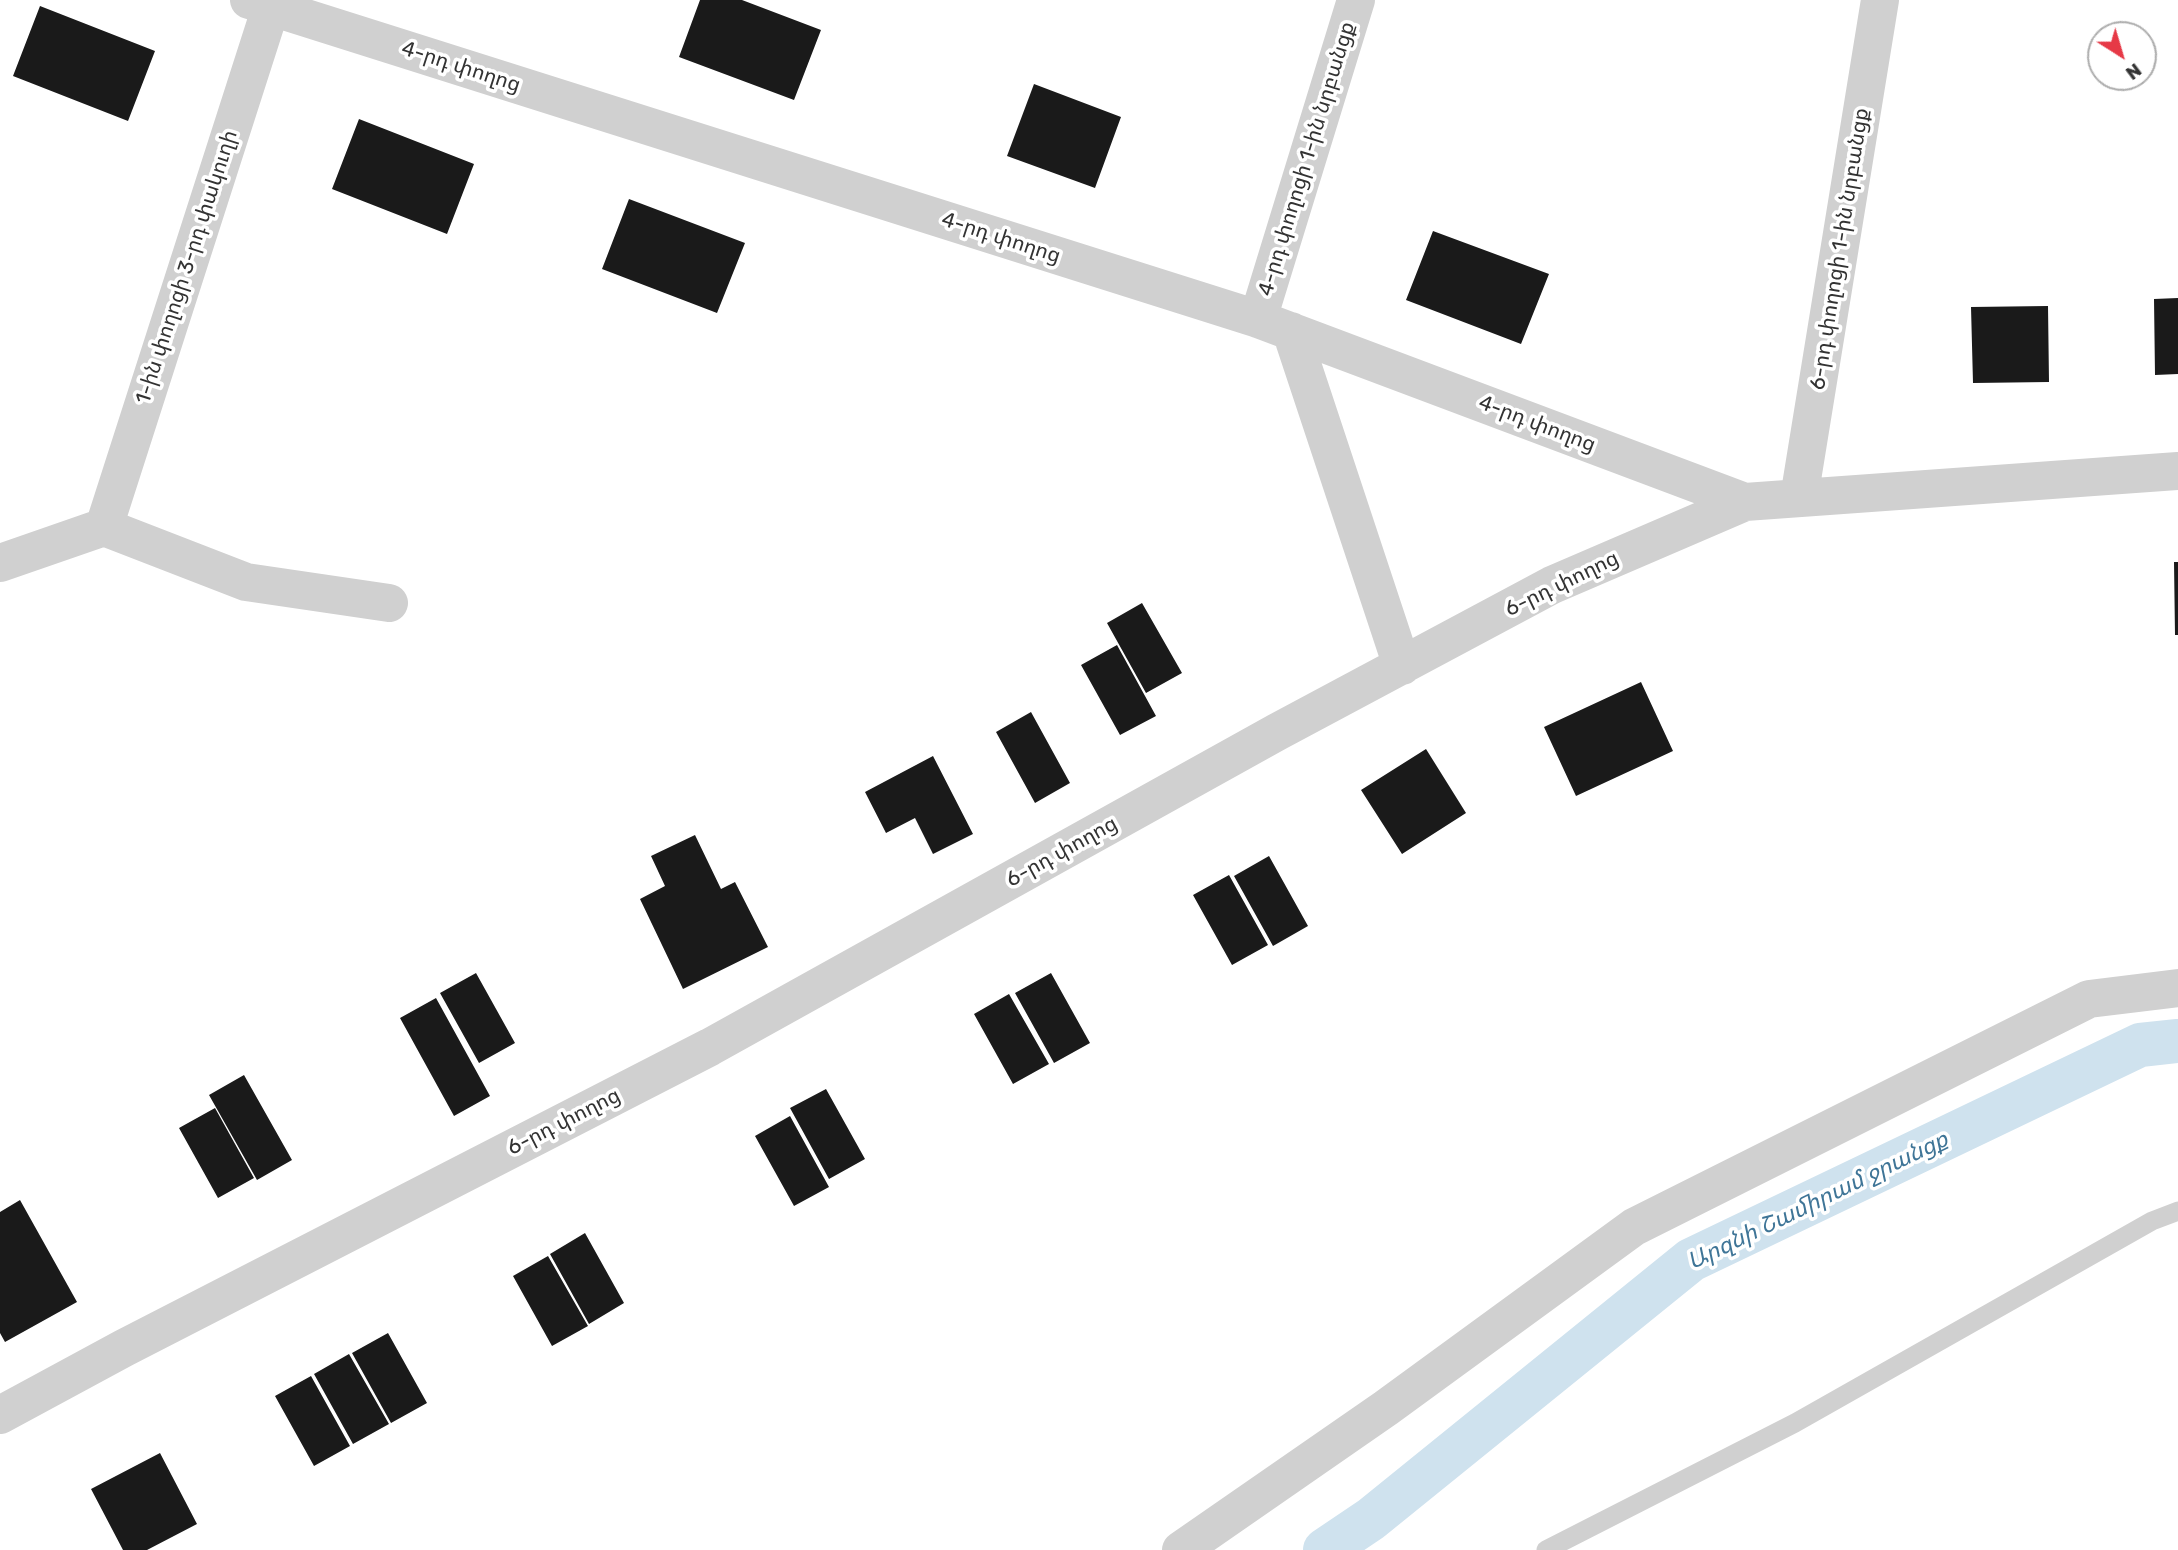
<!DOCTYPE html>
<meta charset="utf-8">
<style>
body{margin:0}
#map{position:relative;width:2178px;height:1550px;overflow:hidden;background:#fff;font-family:Rubik,sans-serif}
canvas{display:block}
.north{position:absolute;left:2087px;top:21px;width:70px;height:70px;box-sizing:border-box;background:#fff;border:2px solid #adadad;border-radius:50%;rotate:143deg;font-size:19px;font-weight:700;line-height:28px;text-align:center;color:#333}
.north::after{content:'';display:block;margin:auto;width:24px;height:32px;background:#e63946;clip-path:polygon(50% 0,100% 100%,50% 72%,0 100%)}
</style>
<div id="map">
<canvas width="2178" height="1550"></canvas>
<div class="north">N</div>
</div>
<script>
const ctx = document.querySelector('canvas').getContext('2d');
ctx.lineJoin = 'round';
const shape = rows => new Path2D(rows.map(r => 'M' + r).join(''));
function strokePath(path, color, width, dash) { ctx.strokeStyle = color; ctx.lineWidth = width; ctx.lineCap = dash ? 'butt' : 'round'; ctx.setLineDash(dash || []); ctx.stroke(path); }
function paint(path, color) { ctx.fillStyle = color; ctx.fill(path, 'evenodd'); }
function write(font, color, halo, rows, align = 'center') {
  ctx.font = font + ' Rubik,"Noto Sans Armenian",sans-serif'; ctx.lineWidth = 7; ctx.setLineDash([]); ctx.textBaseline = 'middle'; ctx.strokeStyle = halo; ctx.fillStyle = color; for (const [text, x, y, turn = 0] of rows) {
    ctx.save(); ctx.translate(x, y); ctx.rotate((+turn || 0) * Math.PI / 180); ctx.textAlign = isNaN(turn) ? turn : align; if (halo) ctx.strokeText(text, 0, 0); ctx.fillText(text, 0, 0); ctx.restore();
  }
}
strokePath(shape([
 [1325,1550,1371,1519,1691,1260,2140,1045,2178,1041]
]), '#cfe2ee', 44);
paint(shape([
 [700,0,742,0,821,30,794,100,679,57],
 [40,6,155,51,128,121,13,76],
 [1034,84,1121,117,1095,188,1007,156],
 [359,119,474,164,447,234,332,189],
 [629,199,745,243,717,313,602,269],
 [1433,231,1549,274,1521,344,1406,300],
 [2178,298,2178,374,2155,375,2154,299],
 [2048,306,2049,382,1973,383,1971,307],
 [2174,562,2178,562,2178,635,2175,635],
 [1142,603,1182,673,1146,693,1107,623],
 [1117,645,1156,716,1120,735,1081,665],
 [1641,682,1673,751,1576,796,1544,727],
 [1031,712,1070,783,1035,803,996,732],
 [1426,749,1466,813,1402,854,1361,790],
 [933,756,973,834,933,854,915,818,886,833,865,792],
 [695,835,721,889,735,882,768,947,683,989,640,899,665,886,651,856],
 [1269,856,1308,926,1273,946,1234,876],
 [1229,875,1268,945,1232,965,1193,895],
 [476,973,515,1043,479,1063,440,993],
 [1051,973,1090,1043,1054,1063,1015,993],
 [1009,994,1049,1064,1013,1084,974,1014],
 [436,998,490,1096,454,1116,400,1018],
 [244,1075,292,1160,257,1180,209,1095],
 [826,1089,865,1159,829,1179,790,1108],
 [215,1108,254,1178,218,1198,179,1128],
 [790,1116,829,1187,794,1206,755,1136],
 [20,1200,77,1302,5,1342,0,1333,0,1212],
 [585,1233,624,1303,589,1324,550,1254],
 [548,1256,588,1326,552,1346,513,1276],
 [388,1333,427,1403,391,1423,352,1353],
 [349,1354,389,1424,353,1444,314,1374],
 [311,1376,350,1446,314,1466,275,1396],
 [160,1453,197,1524,147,1550,123,1550,91,1489]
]), '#1a1a1a');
strokePath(shape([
 [1546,1550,1795,1423,2152,1221,2178,1211]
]), '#d0d0d0', 19);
strokePath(shape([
 [249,0,1258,319,1745,502],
 [1258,319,1356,0],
 [1291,331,1402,666],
 [1799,498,1880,0],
 [104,527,271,7],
 [0,563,104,527,246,582,389,603],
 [0,1415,124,1348,710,1047,1277,732,1552,585,1745,502,2178,471],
 [1181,1550,1386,1408,1634,1227,2089,999,2178,988]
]), '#d0d0d0', 38);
write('21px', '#333', '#fff', [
 ["4-րդ փողոց",461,67,18],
 ["4-րդ փողոցի 1-ին նրբանցք",1307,159,-73],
 ["4-րդ փողոց",1001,238,18],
 ["6-րդ փողոցի 1-ին նրբանցք",1840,249,-81],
 ["1-ին փողոցի 3-րդ փակուղի",187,267,-72],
 ["4-րդ փողոց",1537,424,21],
 ["6-րդ փողոց",1562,584,-26],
 ["6-րդ փողոց",1062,852,-29],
 ["6-րդ փողոց",564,1122,-27]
]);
write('italic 23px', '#3f7597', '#fff', [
 ["Արզնի Շամիրամ ջրանցք",1818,1201,-26]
]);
</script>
